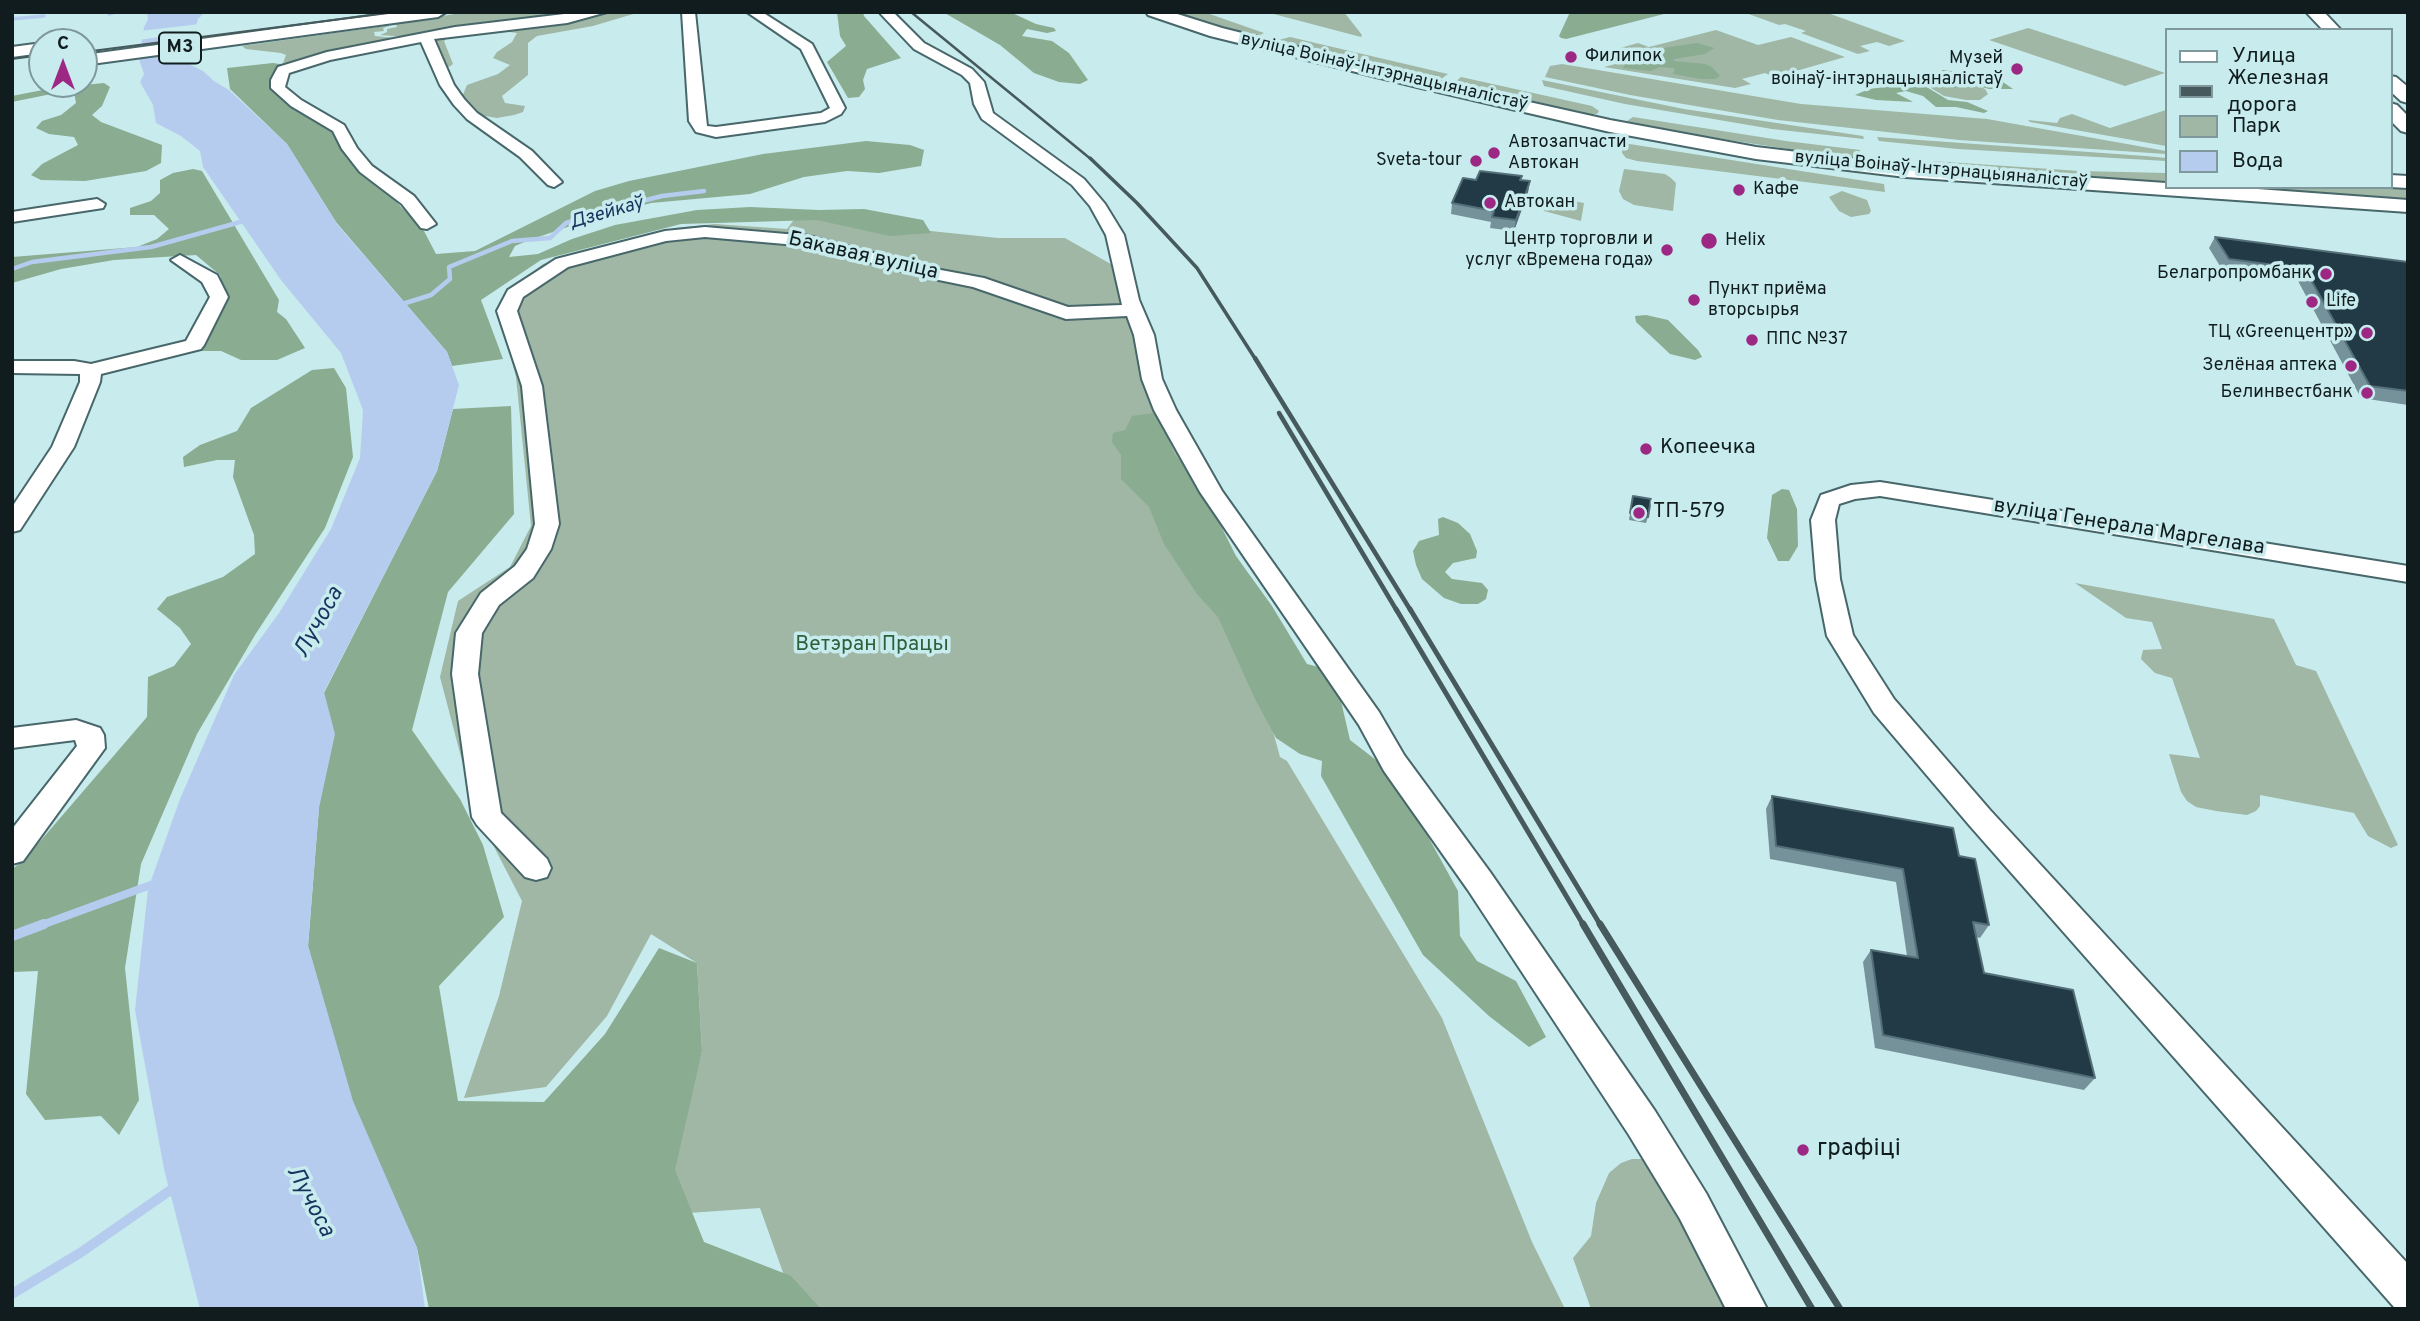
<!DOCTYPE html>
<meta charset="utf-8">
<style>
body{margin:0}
#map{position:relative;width:2420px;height:1321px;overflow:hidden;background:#c8ebee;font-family:Overpass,sans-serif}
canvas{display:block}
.frame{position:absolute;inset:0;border:14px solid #101c1e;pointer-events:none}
.legend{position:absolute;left:2165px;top:28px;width:228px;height:161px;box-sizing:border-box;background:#c8ebee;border:2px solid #7e989b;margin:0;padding:9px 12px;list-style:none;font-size:21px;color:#101c1e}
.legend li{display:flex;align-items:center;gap:14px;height:35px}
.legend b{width:35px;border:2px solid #7e989b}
.north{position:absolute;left:28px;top:28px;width:70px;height:70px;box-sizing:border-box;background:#c8ebee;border:2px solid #7e989b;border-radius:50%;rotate:0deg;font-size:19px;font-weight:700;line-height:28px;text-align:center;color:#101c1e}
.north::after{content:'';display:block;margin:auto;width:24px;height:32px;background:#9c2884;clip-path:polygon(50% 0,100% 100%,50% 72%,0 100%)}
</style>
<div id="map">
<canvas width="2420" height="1321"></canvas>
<div class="frame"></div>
<ul class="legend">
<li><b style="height:9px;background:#fff"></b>Улица</li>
<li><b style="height:9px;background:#46595c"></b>Железная дорога</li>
<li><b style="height:19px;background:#9fb7a4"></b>Парк</li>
<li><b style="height:19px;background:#b5ccef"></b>Вода</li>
</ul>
<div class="north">С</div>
</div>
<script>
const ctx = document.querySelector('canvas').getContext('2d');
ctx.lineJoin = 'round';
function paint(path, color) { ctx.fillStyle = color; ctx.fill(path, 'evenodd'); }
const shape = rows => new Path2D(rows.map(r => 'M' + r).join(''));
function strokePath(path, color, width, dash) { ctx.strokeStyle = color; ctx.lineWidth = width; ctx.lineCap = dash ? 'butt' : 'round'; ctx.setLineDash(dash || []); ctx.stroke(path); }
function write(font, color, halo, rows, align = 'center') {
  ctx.font = font + ' Overpass,sans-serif'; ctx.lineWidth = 7; ctx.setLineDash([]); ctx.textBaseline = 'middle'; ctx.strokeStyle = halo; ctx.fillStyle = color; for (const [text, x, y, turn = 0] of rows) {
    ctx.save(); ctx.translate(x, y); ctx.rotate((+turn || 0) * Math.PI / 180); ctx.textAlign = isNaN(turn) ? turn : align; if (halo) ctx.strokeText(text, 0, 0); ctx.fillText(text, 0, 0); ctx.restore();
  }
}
paint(shape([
 [466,12,585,12,558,17,495,21,407,37,380,35,387,32,387,29,397,27,396,24],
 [606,12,640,12,593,26,537,36,528,43,528,75,502,96,505,103,525,106,523,112,514,115,497,118,479,115,462,97,467,85,498,74,510,65,493,58,497,52,512,42,517,33,485,29,448,38,444,41,453,64,449,67,444,67,431,40,433,37,484,28,568,20],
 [1175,12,1204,12,1264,33,1258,36,1245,35],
 [1266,12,1344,12,1362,35,1361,37],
 [1743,12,1825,12,1905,41,1889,46,1877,42,1860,46,1870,51,1858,54,1801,33,1806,31,1785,24,1779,25],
 [392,25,383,28,384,31,374,32,375,36,406,39,283,63,286,55,281,53,246,49,242,46],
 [2028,28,2130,61,2165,73,2125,86,1989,40],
 [1716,30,1758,45,1791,37,1845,57,1775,77,1765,73,1742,79,1751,84,1735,88,1604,67,1623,62,1602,53,1638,43,1649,47],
 [1290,37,1448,74,1437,82,1275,41],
 [1562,64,1801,104,1987,119,2166,151,2166,154,1959,140,1778,120,1630,95,1545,77,1550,66],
 [1461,77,1592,106,1599,111,1597,114,1578,114,1452,85],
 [1542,80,1684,109,1863,136,1864,139,1772,129,1625,104,1544,86],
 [1945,80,1974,84,1985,89,1988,94,1980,100,1966,100,1944,96,1931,88,1931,83],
 [2166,110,2166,146,2030,122,2028,120,2057,123,2060,118,2072,114,2110,128],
 [1633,117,1786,141,1860,150,1860,160,1643,127,1627,121],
 [1877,137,2145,156,2166,158,2166,161,1958,149,1879,141],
 [1623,143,1884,184,1885,192,1637,161,1626,158,1622,153],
 [1932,161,2080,171,2166,173,2166,184,1937,168,1927,167,1923,162],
 [1624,169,1665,174,1671,178,1676,183,1673,211,1634,205,1623,199,1619,191],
 [2225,187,2384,187,2408,189,2408,199],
 [1842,191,1867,200,1871,211,1869,214,1851,217,1839,211,1829,197],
 [1549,196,1584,203,1581,221,1544,211,1541,200],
 [796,217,998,238,1065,238,1116,267,1128,322,1219,534,1280,757,1287,761,1442,1018,1532,1242,1565,1309,796,1309,760,1208,660,1215,702,1051,697,963,651,934,607,1016,546,1087,464,1098,499,996,522,901,475,810,440,677,458,601,510,567,531,526,516,377,499,310,509,291,543,264,675,228,715,224,787,229],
 [2075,583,2274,619,2296,665,2316,671,2398,845,2391,848,2368,836,2354,813,2260,795,2260,806,2256,811,2247,815,2216,811,2196,807,2187,801,2181,792,2169,754,2200,758,2172,678,2155,673,2141,659,2143,650,2162,649,2152,622,2126,618],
 [1632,1159,1642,1159,1656,1165,1728,1309,1591,1309,1573,1258,1591,1236,1596,1203,1609,1173,1621,1163]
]), '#9fb7a4');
paint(shape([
 [837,12,863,12,864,16,901,58,867,69,863,80,865,89,859,97,848,98,827,62,846,46,840,36],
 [943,12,1010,12,1036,24,1054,28,1056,31,1047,33,1027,29,1022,36,1052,41,1069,53,1088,80,1080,84,1059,82,1034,73,1000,45],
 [1570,12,1667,12,1668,13,1566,39,1561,38,1559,36],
 [1697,43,1714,48,1705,54,1674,59,1674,61,1705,64,1712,67,1720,76,1715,79,1701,79,1673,74,1675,69,1672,68,1660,67,1650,71,1623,68,1626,61,1624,57,1629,53],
 [273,63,286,65,276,88,337,129,351,154,424,231,436,254,475,251,595,191,629,181,763,154,866,141,910,145,924,150,921,166,879,173,847,171,804,177,750,194,651,203,576,224,527,241,515,246,509,257,538,254,572,239,615,225,697,210,750,207,819,210,864,209,923,220,931,233,890,236,817,220,681,224,541,260,481,300,503,359,452,366,447,352,336,222,287,144,230,89,227,68],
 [1943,70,1983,75,2003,82,2013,89,1989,89,1970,84,1965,87,1949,88,1940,80,1927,82,1925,86,1948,100,1967,102,1988,111,1984,113,1956,107,1936,107,1923,96,1906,91,1896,93,1913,102,1876,100,1855,95,1869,89,1916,83],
 [104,83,110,87,102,106,92,115,101,122,162,145,161,163,146,171,85,181,41,180,31,175,42,164,78,145,74,137,49,134,36,128,42,121,61,115,76,103,74,92,61,92,12,102,12,96,53,88],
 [193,169,202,171,279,300,277,312,286,319,305,348,277,360,241,360,221,351,194,351,225,297,220,275,196,255,114,260,61,269,12,283,12,257,137,247,157,239,169,229,154,215,130,215,130,208,151,201,160,193,160,180,173,173],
 [1646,315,1668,320,1698,350,1702,357,1695,360,1670,354,1636,322,1635,316],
 [334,368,346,388,353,457,325,528,255,635,197,734,141,864,125,968,139,1100,119,1135,101,1116,45,1120,26,1094,38,971,12,972,12,869,24,860,147,717,148,677,174,666,191,644,180,628,157,609,167,597,223,577,255,554,254,535,233,477,235,460,217,460,184,467,183,457,200,445,237,431,251,408,312,370],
 [511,406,514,514,448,592,412,730,460,799,483,845,504,917,439,986,458,1101,544,1102,605,1034,659,948,697,963,702,1051,675,1170,704,1242,791,1276,821,1309,429,1309,417,1248,350,1099,308,947,319,807,324,693,437,471,453,409],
 [1154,413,1161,421,1175,455,1198,480,1236,556,1272,606,1307,664,1334,671,1350,740,1393,773,1458,891,1460,936,1477,961,1516,981,1546,1037,1529,1047,1489,1016,1423,955,1321,776,1322,761,1300,754,1276,738,1255,699,1218,617,1197,594,1164,544,1149,507,1121,479,1121,455,1112,442,1113,433,1125,430,1132,416],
 [1782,489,1789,490,1797,509,1798,546,1789,561,1778,561,1767,538,1772,495],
 [1443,517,1458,523,1470,534,1477,551,1476,558,1453,563,1445,572,1452,579,1482,583,1488,590,1486,599,1478,604,1461,604,1444,598,1422,579,1416,565,1413,551,1419,541,1439,535,1438,519]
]), '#8aac91');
paint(shape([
 [147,12,205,12,198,19,187,53,189,64,203,71,214,81,229,90,287,144,337,224,447,352,459,385,437,471,324,692,335,734,319,808,308,945,353,1101,417,1248,425,1309,200,1309,164,1169,135,1010,148,889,180,799,234,675,279,613,331,529,360,458,363,410,341,353,281,280,203,167,200,151,181,136,156,123,153,105,140,82,144,74,139,59,144,27,148,19]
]), '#b5ccef');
paint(shape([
 [200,24,197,32,138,40,140,31]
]), '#c8ebee');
strokePath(shape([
 [109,14,115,12],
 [12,19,44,16]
]), '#b5ccef', 3.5);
strokePath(shape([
 [12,269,32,262,151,247,251,219],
 [396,306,431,295,450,279,449,267,512,241,550,238,566,223,607,210,662,196,704,191]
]), '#b5ccef', 4.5);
strokePath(shape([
 [39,926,156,883]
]), '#b5ccef', 8);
strokePath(shape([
 [12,936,44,924],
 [12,1294,80,1253,175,1187]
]), '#b5ccef', 10);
const minor = shape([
 [581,12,607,12,567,23,434,39,454,85,464,99,477,113,532,151,562,182,554,187,548,185,520,157,467,119,454,105,440,85,421,42,330,60,289,73,285,87,301,100,344,125,357,148,372,166,414,196,436,224,427,229,421,228,402,204,360,172,342,149,333,131,291,106,271,88,271,80,278,67,327,52,455,27,581,12],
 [682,12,695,12,707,126,716,127,821,113,830,108,801,49,747,12,762,12,812,44,845,108,841,114,825,122,716,137,696,132,689,121,682,12],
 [879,12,893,12,924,43,972,69,984,82,993,113,1084,179,1105,204,1124,235,1139,300,1154,335,1162,379,1176,410,1222,491,1379,712,1404,755,1490,872,1655,1111,1706,1193,1767,1309,1726,1309,1680,1219,1629,1135,1468,890,1384,771,1359,725,1200,492,1154,410,1142,379,1134,335,1127,316,1066,319,973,287,929,278,808,246,705,237,666,241,568,267,523,297,517,311,542,386,559,524,551,549,533,578,499,605,482,633,478,674,501,813,547,859,551,868,547,877,536,880,525,877,477,825,472,817,452,674,456,633,481,593,515,566,527,549,535,524,522,386,497,311,508,290,556,259,665,231,705,227,809,236,930,268,984,278,1068,307,1122,305,1106,235,1090,206,1072,185,982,119,974,104,970,83,962,75,914,49,879,12],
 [97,199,105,204,103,208,12,222,12,212,97,199],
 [180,255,217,275,228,297,204,345,201,349,101,374,100,382,74,447,20,530,12,532,12,507,52,447,80,382,80,374,12,373,12,361,74,361,91,364,186,341,210,297,202,282,171,260,180,255],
 [1880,482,2408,566,2408,582,1880,496,1855,499,1839,504,1835,520,1840,579,1853,635,1894,699,1990,810,2408,1264,2408,1309,2394,1307,1970,826,1874,713,1827,636,1816,579,1811,520,1821,495,1851,485,1880,482],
 [76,720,100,728,104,735,105,748,23,861,12,864,12,829,77,746,75,740,12,748,12,728,76,720]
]);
const major = shape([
 [399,12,446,12,438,17,84,65,84,55,399,12],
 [1146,12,1171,12,1222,28,1417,77,1610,120,1756,147,1906,165,2166,183,2166,187,2230,187,2408,200,2408,212,1906,177,1756,159,1610,132,1417,87,1210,36,1148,15,1146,12],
 [2306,12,2324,12,2341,30,2323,30,2306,12],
 [42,43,42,53,12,57,12,47,42,43],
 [2390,76,2396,77,2408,87,2408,103,2401,101,2390,91,2390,76],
 [2390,103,2397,105,2408,116,2408,133,2401,131,2390,120,2390,103],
 [2390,175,2408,176,2408,188,2390,187,2390,175]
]);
strokePath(minor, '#48676a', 4);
strokePath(major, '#48676a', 4);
paint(minor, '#fff');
paint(major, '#fff');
strokePath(shape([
 [84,52,396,12],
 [12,59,42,55]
]), '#46595c', 2);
strokePath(shape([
 [911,12,1092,160]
]), '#46595c', 2.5);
strokePath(shape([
 [1090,158,1137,203,1197,268,1256,360]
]), '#46595c', 3.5);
strokePath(shape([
 [1255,358,1411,611],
 [1279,413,1397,611]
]), '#46595c', 4.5);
strokePath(shape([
 [1396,609,1584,926],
 [1410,609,1601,926]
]), '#46595c', 5);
strokePath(shape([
 [1583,924,1812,1309],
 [1600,924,1840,1309]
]), '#46595c', 7);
paint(shape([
 [1476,180,1521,180,1530,181,1528,192,1514,231,1490,228,1491,222,1451,214,1452,203],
 [2215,237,2408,262,2408,405,2361,398,2298,281,2223,271,2209,248],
 [1633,496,1648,517,1646,523,1629,520],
 [1772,796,1959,856,1989,925,1980,938,1976,937,1984,973,2095,1078,2084,1090,1875,1048,1863,962,1871,950,1907,956,1896,882,1770,859,1766,809]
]), '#75929a');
paint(shape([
 [1530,181,1528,192,1514,231,1516,220]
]), '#546f78');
const building = shape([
 [1480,171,1522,176,1520,180,1530,181,1516,220,1492,217,1494,211,1452,203,1463,178,1476,180,1480,171],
 [2215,237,2408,262,2408,391,2370,386,2305,269,2229,259,2215,237],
 [1633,496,1651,499,1648,517,1630,513,1633,496],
 [1772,796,1953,828,1959,856,1975,859,1989,925,1973,922,1984,973,2073,990,2095,1078,1883,1035,1871,950,1918,958,1903,869,1776,846,1772,796]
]);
paint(building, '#223a45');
strokePath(building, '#546f78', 2);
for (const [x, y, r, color] of [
 [1571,57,7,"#9c2884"],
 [2017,69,7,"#9c2884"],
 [1494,153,7,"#9c2884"],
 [1476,161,7,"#9c2884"],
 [1739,190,7,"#9c2884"],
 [1490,203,7,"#9c2884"],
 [1709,241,9,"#9c2884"],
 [1667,250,7,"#9c2884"],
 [2326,274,7,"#9c2884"],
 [1694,300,7,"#9c2884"],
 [2312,302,7,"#9c2884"],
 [2367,333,7,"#9c2884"],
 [1752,340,7,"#9c2884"],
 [2351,366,7,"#9c2884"],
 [2367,393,7,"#9c2884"],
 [1646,449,7,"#9c2884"],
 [1639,513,7,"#9c2884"],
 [1803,1150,7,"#9c2884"]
]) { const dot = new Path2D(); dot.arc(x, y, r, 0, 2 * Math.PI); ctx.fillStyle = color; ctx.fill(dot); strokePath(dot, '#c8ebee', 2.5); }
write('18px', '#101c1e', '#c8ebee', [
 ["Филипок",1585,57],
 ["Музей",2003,59,"right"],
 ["воінаў-інтэрнацыяналістаў",2003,80,"right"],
 ["Автозапчасти",1508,143],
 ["Автокан",1508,164],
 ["Sveta-tour",1462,161,"right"],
 ["Кафе",1753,190],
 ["Автокан",1504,203],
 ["Центр торговли и",1653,240,"right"],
 ["услуг «Времена года»",1653,261,"right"],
 ["Helix",1725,241],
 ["Белагропромбанк",2312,274,"right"],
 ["Пункт приёма",1708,290],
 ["вторсырья",1708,311],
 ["Life",2326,302],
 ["ТЦ «Greenцентр»",2353,333,"right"],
 ["ППС №37",1766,340],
 ["Зелёная аптека",2337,366,"right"],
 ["Белинвестбанк",2353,393,"right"]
], 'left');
write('18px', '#101c1e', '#c8ebee', [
 ["вуліца Воінаў-Інтэрнацыяналістаў",1384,73,13],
 ["вуліца Воінаў-Інтэрнацыяналістаў",1941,171,5]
]);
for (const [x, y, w] of [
 [180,48,42]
]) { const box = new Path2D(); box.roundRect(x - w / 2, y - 15.5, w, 31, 5); ctx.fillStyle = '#c8ebee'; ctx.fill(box); strokePath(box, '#101c1e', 2); }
write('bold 19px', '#101c1e', null, [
 ["М3",180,48]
]);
write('italic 19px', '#16345f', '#c8ebee', [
 ["Дзейкаў",607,214,-16]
]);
write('21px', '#101c1e', '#c8ebee', [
 ["Бакавая вуліца",863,257,13],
 ["вуліца Генерала Маргелава",2129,528,9]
]);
write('21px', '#101c1e', '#c8ebee', [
 ["Копеечка",1660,449],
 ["ТП-579",1653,513]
], 'left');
write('21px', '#2b603b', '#c8ebee', [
 ["Ветэран Працы",872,646]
]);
write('italic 23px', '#16345f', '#c8ebee', [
 ["Лучоса",320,623,-61],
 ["Лучоса",309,1202,62]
]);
write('24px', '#101c1e', '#c8ebee', [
 ["графіці",1817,1150]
], 'left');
</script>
